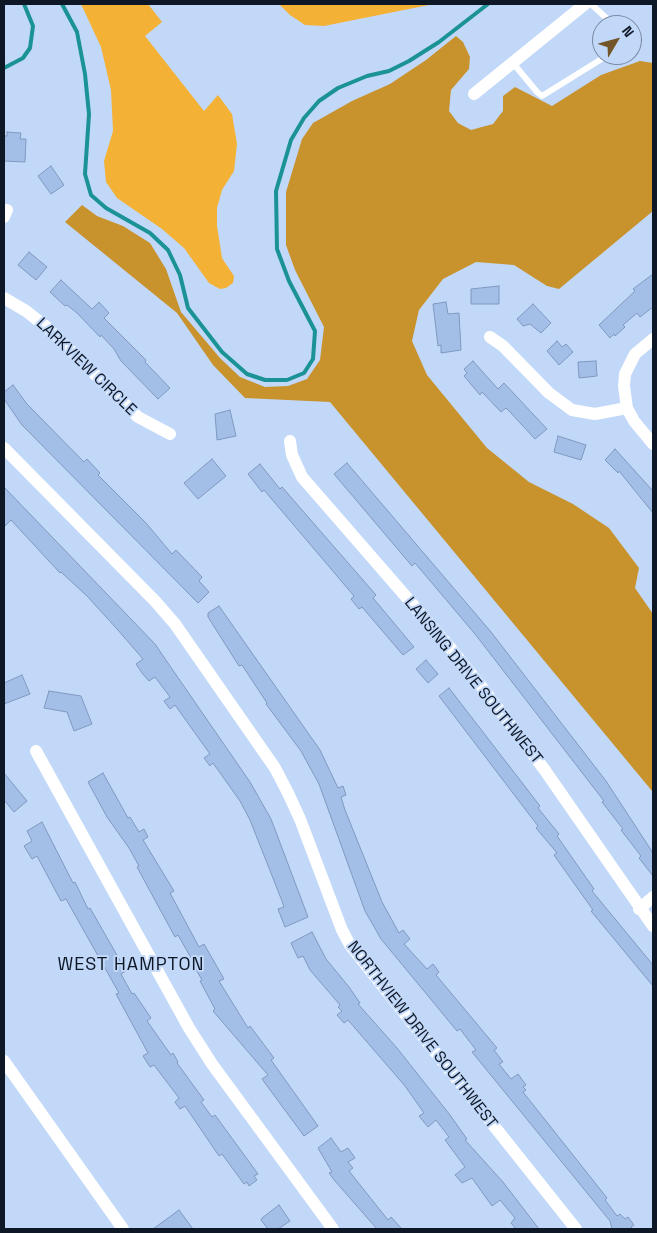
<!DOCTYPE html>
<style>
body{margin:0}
#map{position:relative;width:657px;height:1233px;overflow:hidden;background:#c2d8f9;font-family:"Space Grotesk",sans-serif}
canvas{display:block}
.frame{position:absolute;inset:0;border:5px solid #0e1726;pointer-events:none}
.north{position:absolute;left:592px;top:15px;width:50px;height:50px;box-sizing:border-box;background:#c2d8f9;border:1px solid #7a8ba5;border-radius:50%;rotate:53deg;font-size:14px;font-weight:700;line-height:20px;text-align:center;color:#0e1726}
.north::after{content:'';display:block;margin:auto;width:18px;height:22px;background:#725629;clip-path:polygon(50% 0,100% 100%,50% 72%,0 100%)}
</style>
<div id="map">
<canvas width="657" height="1233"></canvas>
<div class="frame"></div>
<div class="north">N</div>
</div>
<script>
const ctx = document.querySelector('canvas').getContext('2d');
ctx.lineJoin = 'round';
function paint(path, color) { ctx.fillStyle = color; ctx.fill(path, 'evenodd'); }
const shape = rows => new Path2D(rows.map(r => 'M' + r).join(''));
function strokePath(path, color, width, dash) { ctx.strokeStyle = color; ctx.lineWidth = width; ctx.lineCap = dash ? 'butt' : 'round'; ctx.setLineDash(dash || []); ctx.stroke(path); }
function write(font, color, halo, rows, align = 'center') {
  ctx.font = font + ' "Space Grotesk",sans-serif'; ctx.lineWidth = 4; ctx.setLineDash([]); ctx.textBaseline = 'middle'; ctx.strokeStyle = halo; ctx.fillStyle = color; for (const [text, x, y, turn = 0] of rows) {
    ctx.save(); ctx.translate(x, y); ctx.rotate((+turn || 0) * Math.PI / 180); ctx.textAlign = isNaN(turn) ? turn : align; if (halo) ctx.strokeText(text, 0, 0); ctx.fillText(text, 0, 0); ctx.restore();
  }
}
paint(shape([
 [81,4,148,4,162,22,145,36,204,111,218,95,232,114,237,144,234,171,222,190,217,208,217,226,222,258,234,276,233,283,226,288,220,289,209,283,184,248,162,229,117,198,106,182,104,161,113,131,111,90,101,47],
 [279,4,434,4,324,26,305,25,290,15]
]), '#f3b235');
paint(shape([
 [456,36,463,42,470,57,469,69,451,90,449,111,458,123,471,130,493,124,503,111,503,96,515,87,552,106,601,75,640,61,653,63,653,211,559,289,547,286,514,265,476,262,443,279,419,310,412,341,427,375,487,448,529,482,573,504,609,528,639,568,635,588,653,614,652,791,330,402,245,398,213,365,177,313,65,222,82,205,97,216,123,226,150,243,166,269,181,312,220,358,240,377,265,387,288,386,307,379,320,360,324,327,295,270,286,245,286,192,302,139,313,123,352,101,390,84,426,60]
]), '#c8922d');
strokePath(shape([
 [62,4,77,32,85,74,89,114,85,174,91,195,106,208,150,233,168,250,180,275,188,308,222,352,247,374,265,380,287,380,304,373,313,359,315,331,289,281,277,249,276,191,291,140,304,118,319,101,338,88,367,76,389,71,409,61,439,42,488,4],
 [4,68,23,58,30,48,33,26,24,4]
]), '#1a9296', 4);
const building = shape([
 [7,132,21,133,20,139,26,139,25,162,4,161,4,136,7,136,7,132],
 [51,166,64,185,51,194,38,176,51,166],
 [29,252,47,267,36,280,18,265,29,252],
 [653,274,653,307,640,317,637,313,623,325,625,327,615,336,614,334,610,338,599,325,635,291,633,289,653,274],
 [61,280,92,309,99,302,109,313,104,318,146,360,145,362,170,388,158,399,121,361,114,349,101,335,100,337,77,313,67,305,65,306,50,292,61,280],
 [499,286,499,304,471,304,471,289,499,286],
 [446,302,448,314,459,313,461,350,441,353,441,345,438,346,433,304,446,302],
 [533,304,551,323,541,333,530,324,523,326,517,319,533,304],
 [557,341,562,347,566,344,573,352,559,365,547,351,557,341],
 [473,361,498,389,504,383,547,429,535,439,509,411,506,408,501,412,482,392,480,395,464,376,467,373,464,369,473,361],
 [596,361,597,376,579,378,578,362,596,361],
 [13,385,27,404,84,462,87,459,100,473,98,475,146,523,172,554,176,550,202,577,199,581,209,592,198,603,22,425,4,399,4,392,13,385],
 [230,410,236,436,217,440,215,414,230,410],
 [558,436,586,445,581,460,554,452,558,436],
 [615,449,653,491,653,513,619,471,618,473,605,460,615,449],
 [212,459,226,476,198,499,184,483,212,459],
 [347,463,491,632,606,781,653,853,653,876,639,858,641,856,621,830,623,829,602,802,604,801,475,634,415,563,412,566,334,474,347,463],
 [260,464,280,489,282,487,376,595,373,598,414,647,403,655,362,607,359,609,351,599,354,596,264,490,262,492,248,474,260,464],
 [4,487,155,644,170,666,250,782,271,819,308,917,285,927,278,909,284,907,282,901,250,820,240,801,213,763,210,766,204,758,210,754,175,705,170,709,164,701,170,697,155,677,149,681,142,673,136,664,143,659,117,629,87,596,61,572,60,573,11,520,4,527,4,487],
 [219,606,320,750,338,788,343,786,346,795,341,797,345,810,382,902,399,933,403,930,410,939,404,944,427,969,433,964,439,972,436,975,497,1048,494,1050,503,1062,499,1064,511,1079,518,1074,526,1085,523,1087,526,1090,523,1092,607,1198,605,1200,617,1216,620,1214,625,1219,628,1217,634,1225,631,1227,633,1229,612,1229,610,1221,472,1052,476,1050,460,1029,457,1031,381,939,365,911,319,784,301,751,266,704,267,703,242,665,239,666,208,617,208,613,219,606],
 [426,660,438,674,428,683,416,669,426,660],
 [22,675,30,694,4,704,4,683,22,675],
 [449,688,540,806,538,808,559,834,557,836,594,889,592,891,653,965,653,986,591,911,593,910,554,855,557,853,536,828,538,826,439,696,449,688],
 [49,691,81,696,92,724,74,731,67,712,44,708,49,691],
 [4,773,27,801,14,812,4,800,4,773],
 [103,773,128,818,130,817,139,832,144,829,148,837,143,840,174,891,170,893,199,947,204,944,224,979,219,981,248,1028,250,1026,274,1058,271,1060,318,1126,304,1136,262,1079,268,1075,213,1011,215,1009,200,981,202,980,193,964,194,963,178,935,175,937,137,867,139,866,129,848,107,817,88,782,103,773],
 [42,822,73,883,75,882,88,909,90,908,126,971,121,974,132,994,134,993,151,1018,147,1021,171,1055,173,1053,178,1062,177,1063,204,1100,201,1102,212,1117,215,1115,258,1174,254,1176,257,1180,249,1186,247,1182,244,1184,222,1154,219,1156,185,1106,180,1109,175,1102,179,1098,154,1065,150,1067,143,1056,148,1053,116,994,119,993,66,899,61,901,37,856,32,859,24,846,32,841,27,831,42,822],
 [312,932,326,959,349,987,360,1003,358,1004,397,1048,450,1115,467,1139,465,1140,503,1182,539,1229,516,1229,511,1223,515,1218,500,1200,492,1206,472,1178,462,1183,455,1175,465,1167,445,1140,449,1137,436,1120,428,1127,419,1116,424,1113,405,1086,348,1020,344,1023,337,1015,342,1011,338,1007,340,1005,310,970,303,956,298,958,291,943,312,932],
 [331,1138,341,1152,348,1148,355,1158,348,1162,353,1168,349,1171,388,1220,391,1217,402,1229,377,1229,335,1181,329,1173,332,1172,318,1148,331,1138],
 [279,1205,290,1221,278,1229,268,1229,261,1220,262,1218,279,1205],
 [179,1210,193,1229,153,1229,179,1210]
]);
paint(building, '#a4bfe7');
strokePath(building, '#7f98bf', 1);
strokePath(shape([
 [591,4,614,25],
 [513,63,537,92,542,96,608,55]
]), '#fff', 6);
strokePath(shape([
 [474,94,585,4],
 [4,217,7,210],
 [4,298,26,311,49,329,138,417,170,434],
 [490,337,503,346,549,393,572,410,595,414,627,408],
 [653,339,635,354,625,374,624,386,627,408,634,421,653,444],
 [290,441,292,455,302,477,448,645,481,686,544,769,653,926],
 [4,448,155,601,175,624,275,768,288,793,300,819,342,930,350,945,576,1229],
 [36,751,189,1028,212,1064,333,1229],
 [639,909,653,897],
 [4,1061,123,1229]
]), '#fff', 12);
write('16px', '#0e1726', '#c2d8f9', [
 ["LARKVIEW CIRCLE",86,367,44],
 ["LANSING DRIVE SOUTHWEST",473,681,51],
 ["NORTHVIEW DRIVE SOUTHWEST",422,1035,52]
]);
ctx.letterSpacing = '1px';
write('18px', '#0e1726', '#c2d8f9', [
 ["WEST HAMPTON",131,965]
]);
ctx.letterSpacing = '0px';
</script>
